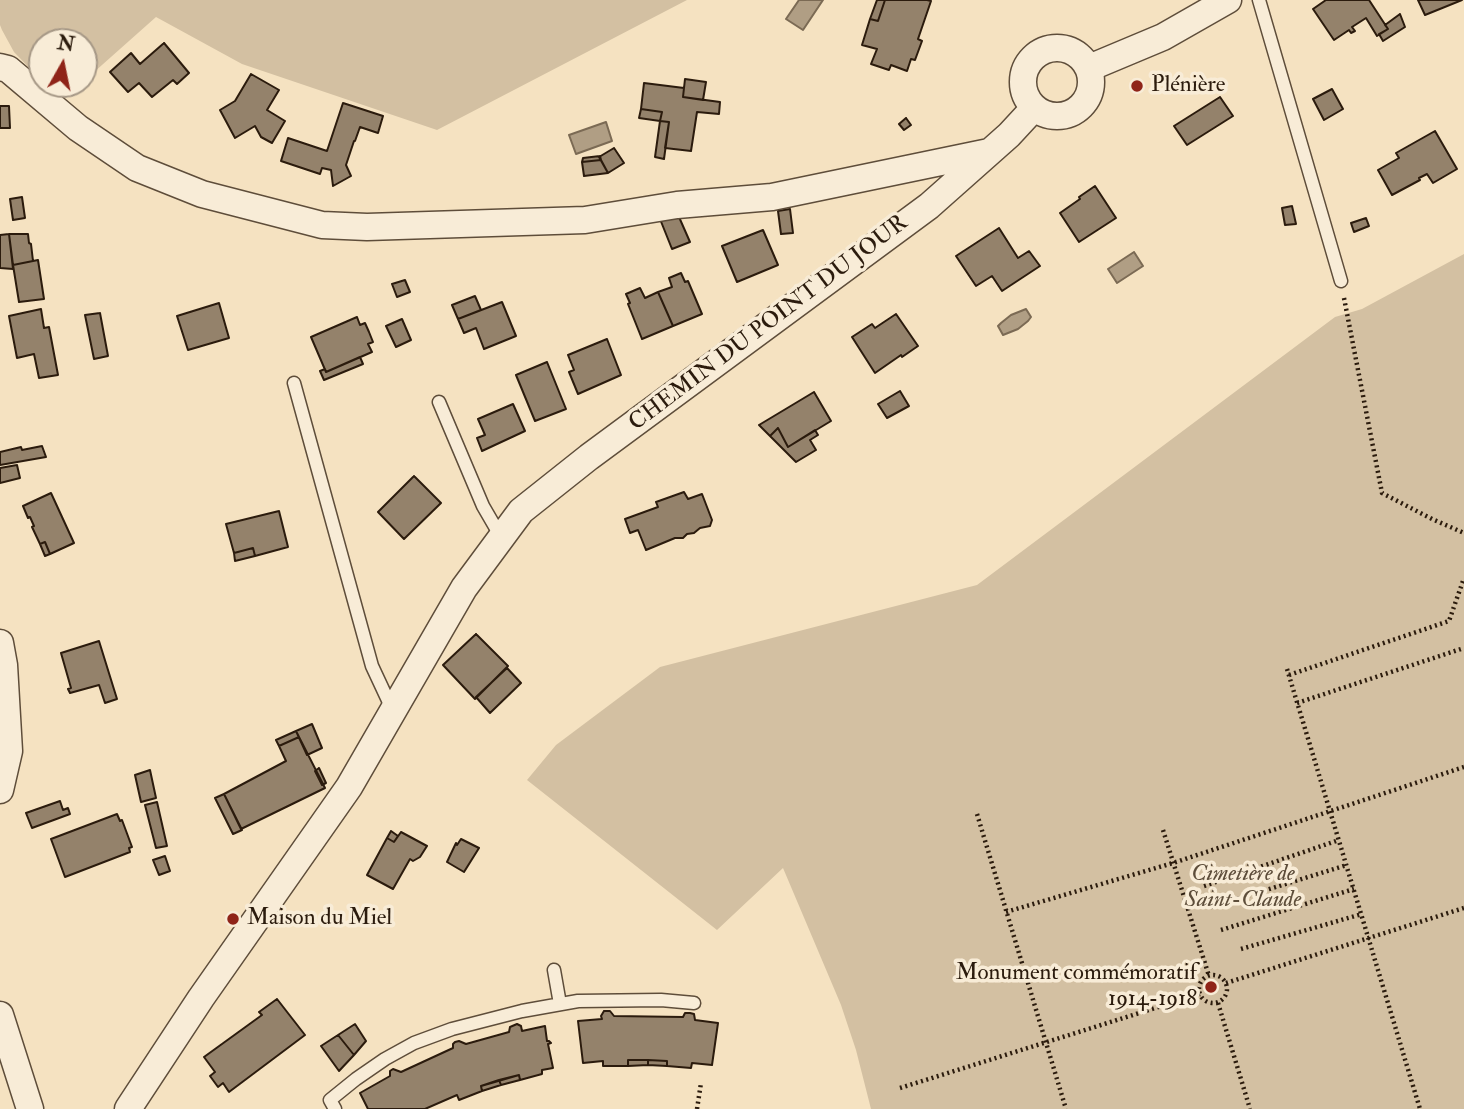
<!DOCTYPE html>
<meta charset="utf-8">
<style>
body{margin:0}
#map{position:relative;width:1464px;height:1109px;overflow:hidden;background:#f5e2c1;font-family:"IM FELL Double Pica",serif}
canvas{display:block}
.north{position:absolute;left:28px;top:28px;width:70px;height:70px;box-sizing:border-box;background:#f8ecd7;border:2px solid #a69886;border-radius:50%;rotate:9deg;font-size:19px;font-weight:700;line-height:28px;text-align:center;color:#2b1b0d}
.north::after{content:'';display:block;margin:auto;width:24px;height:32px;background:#8f2418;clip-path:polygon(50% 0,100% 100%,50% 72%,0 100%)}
</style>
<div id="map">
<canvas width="1464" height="1109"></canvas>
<div class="north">N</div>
</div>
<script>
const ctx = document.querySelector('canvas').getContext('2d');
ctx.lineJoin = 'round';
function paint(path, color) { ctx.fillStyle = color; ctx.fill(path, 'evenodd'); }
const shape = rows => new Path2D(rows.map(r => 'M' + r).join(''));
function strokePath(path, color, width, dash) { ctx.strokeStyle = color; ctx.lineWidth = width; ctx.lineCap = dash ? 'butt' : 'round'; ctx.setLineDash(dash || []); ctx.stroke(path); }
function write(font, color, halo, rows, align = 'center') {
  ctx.font = font + ' "IM FELL Double Pica",serif'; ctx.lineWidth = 7; ctx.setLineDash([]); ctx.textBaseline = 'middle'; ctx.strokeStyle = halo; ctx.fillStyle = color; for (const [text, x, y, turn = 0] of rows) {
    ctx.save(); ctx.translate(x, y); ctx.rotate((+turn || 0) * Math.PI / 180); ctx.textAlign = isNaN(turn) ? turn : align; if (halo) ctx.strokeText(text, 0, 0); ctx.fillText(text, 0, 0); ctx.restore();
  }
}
paint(shape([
 [0,0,687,0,437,130,242,64,156,17,84,81,84,42,42,42,42,81,14,52,2,30,0,25],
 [45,84,81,84,61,101],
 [1464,254,1464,1109,871,1109,856,1050,841,1005,783,868,717,930,527,780,556,745,660,667,977,585,1335,317,1362,309]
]), '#d3c0a2');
const water = shape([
 [799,0,823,0,803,30,786,19,799,0],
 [606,122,612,141,576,154,569,135,606,122],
 [1134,252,1143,266,1117,283,1108,269,1134,252],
 [1026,309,1031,317,1028,321,1018,329,1003,335,998,326,1001,323,1011,315,1026,309]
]);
paint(water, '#b09e84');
strokePath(water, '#7b6a54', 2);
const building = shape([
 [877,0,885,0,878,21,870,19,877,0],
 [885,0,927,0,931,1,918,39,922,41,915,60,911,59,907,71,891,65,889,70,871,64,877,49,862,45,870,19,878,21,885,0],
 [1326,0,1369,0,1388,29,1377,36,1366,18,1352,27,1355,31,1351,33,1349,30,1334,40,1313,9,1326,0],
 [1418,0,1462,0,1425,15,1418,0],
 [1400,14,1405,27,1383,41,1379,34,1388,29,1385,25,1400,14],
 [164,43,189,73,177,84,173,80,152,97,139,83,128,92,110,72,131,53,140,64,164,43],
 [251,74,279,90,267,110,285,121,272,143,261,137,255,126,235,138,220,110,235,101,251,74],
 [685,79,706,82,703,100,683,97,685,79],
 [644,83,684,88,683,97,720,102,719,114,697,112,691,151,665,148,669,122,660,121,662,112,641,109,644,83],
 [1332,89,1343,109,1324,120,1313,99,1332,89],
 [1220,97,1233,116,1187,145,1174,126,1220,97],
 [343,103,383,116,378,133,360,127,355,141,354,141,346,165,351,176,333,186,331,170,322,168,320,174,281,161,288,138,327,151,343,103],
 [0,106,9,106,10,128,0,128,0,106],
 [641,109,662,112,660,121,639,118,641,109],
 [906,118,911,125,904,130,899,124,906,118],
 [660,121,669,122,664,159,655,157,660,121],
 [1435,131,1457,169,1433,183,1427,174,1419,178,1420,180,1392,195,1378,170,1399,158,1396,153,1435,131],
 [614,148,624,163,608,173,599,157,614,148],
 [600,156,601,160,582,162,583,158,600,156],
 [601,160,608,173,584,176,582,162,601,160],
 [1095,186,1116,218,1079,242,1060,213,1080,199,1079,197,1095,186],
 [22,197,25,218,13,220,10,199,22,197],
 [1292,206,1296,224,1285,225,1282,208,1292,206],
 [790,209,793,233,781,234,778,211,790,209],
 [679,217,690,242,672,249,660,219,679,217],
 [1366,218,1369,226,1354,232,1351,223,1366,218],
 [999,228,1018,258,1029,251,1040,266,1002,291,992,276,976,286,956,256,999,228],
 [763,230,778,265,737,282,722,246,763,230],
 [9,234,28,234,29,243,31,244,33,261,13,265,9,234],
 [9,234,13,269,0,268,0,235,9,234],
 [38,260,44,299,19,302,13,265,38,260],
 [681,273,685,282,688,281,702,314,673,326,658,292,672,287,669,278,681,273],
 [405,280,410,292,397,297,392,284,405,280],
 [640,288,645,298,658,292,673,326,642,339,628,304,630,303,626,294,640,288],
 [475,296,481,310,458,319,452,305,475,296],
 [502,302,516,336,484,349,476,328,464,333,458,319,502,302],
 [219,303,229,338,188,350,177,316,219,303],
 [41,309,44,328,49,327,58,375,39,378,34,354,17,358,9,316,41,309],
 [100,313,108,356,94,359,85,315,100,313],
 [896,314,918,346,902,357,901,355,875,373,852,337,872,324,875,328,896,314],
 [357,317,360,325,365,323,369,332,373,342,368,344,372,352,326,372,311,337,357,317],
 [402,319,411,340,396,347,386,326,402,319],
 [607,339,621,375,578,394,569,372,574,370,568,355,607,339],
 [360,357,363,364,324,380,320,371,325,369,326,372,360,357],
 [547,362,566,409,535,421,516,375,547,362],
 [900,391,909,406,887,418,878,404,900,391],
 [814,392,831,421,788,447,778,428,770,436,759,425,814,392],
 [513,404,525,431,482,451,477,438,485,435,478,419,513,404],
 [778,428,788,447,815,430,818,435,810,440,816,450,796,462,770,436,778,428],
 [42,446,46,457,0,465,0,452,21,447,22,450,42,446],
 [17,465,20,478,0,483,0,468,17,465],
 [414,476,441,503,404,539,378,512,414,476],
 [684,492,688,499,702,494,712,520,710,526,700,528,694,533,687,534,683,538,675,538,646,550,638,530,630,533,625,519,658,507,656,502,684,492],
 [51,493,74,543,50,554,45,542,40,544,32,527,34,526,30,517,28,518,23,506,51,493],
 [279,511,288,547,255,556,253,548,234,553,226,524,279,511],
 [45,542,50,554,45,556,40,544,45,542],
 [253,548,255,556,235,561,234,553,253,548],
 [476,634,508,666,475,699,443,665,476,634],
 [99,641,117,699,105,703,99,685,70,693,68,689,71,688,61,653,99,641],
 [507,668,521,683,490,713,476,697,507,668],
 [312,724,322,748,307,755,296,731,312,724],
 [296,731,299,737,279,746,276,740,296,731],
 [299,737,325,788,241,829,224,794,286,761,279,746,299,737],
 [319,768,326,783,322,785,315,771,319,768],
 [150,770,156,798,141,802,135,775,150,770],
 [224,794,242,830,233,834,215,798,224,794],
 [60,801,63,810,68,808,70,814,32,828,26,813,60,801],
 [157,802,167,846,156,848,145,805,157,802],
 [117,814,120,821,122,820,132,847,129,848,130,852,65,877,51,839,117,814],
 [391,831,398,836,394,842,387,838,391,831],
 [401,832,427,846,420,857,413,861,410,859,393,889,367,875,387,838,394,842,401,832],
 [461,839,479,848,464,872,447,862,456,843,457,845,461,839],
 [165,856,170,871,159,875,153,860,165,856],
 [277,999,305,1035,229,1092,223,1083,218,1087,210,1076,215,1072,204,1057,262,1015,259,1012,277,999],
 [604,1011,610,1011,614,1016,683,1017,685,1013,690,1013,694,1014,695,1020,718,1023,712,1065,692,1063,691,1068,667,1066,667,1061,648,1060,628,1060,628,1066,603,1066,603,1061,583,1063,578,1021,602,1019,601,1016,604,1011],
 [355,1024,366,1041,354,1055,338,1035,355,1024],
 [517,1024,521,1026,522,1031,545,1026,547,1041,549,1041,551,1043,548,1044,553,1068,542,1070,542,1074,520,1080,519,1075,481,1086,482,1091,459,1100,457,1095,425,1109,368,1109,360,1093,390,1076,390,1071,393,1069,401,1072,453,1048,453,1044,455,1042,459,1041,466,1044,509,1032,510,1027,517,1024],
 [338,1035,354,1055,339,1071,321,1046,338,1035],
 [628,1060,648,1060,648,1065,628,1066,628,1060],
 [648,1060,667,1061,667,1066,648,1065,648,1060],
 [519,1075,520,1080,501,1085,499,1080,519,1075],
 [499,1080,501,1085,482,1091,481,1086,499,1080]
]);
paint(building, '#94826b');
strokePath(building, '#2b1b0d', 2);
const lane = shape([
 [1259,0,1341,281],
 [294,383,372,666,393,711],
 [439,402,483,506,501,537],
 [554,970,560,1004],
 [335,1109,330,1100,356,1079,385,1059,414,1043,452,1029,522,1011,578,1001,661,1000,694,1003]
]);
const street = shape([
 '1023 82a34 34 0 1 1 68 0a34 34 0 1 1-68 0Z',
 [0,67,8,69,78,128,137,168,202,194,322,225,367,227,585,220,677,205,772,197,989,152],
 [1089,68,1163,37,1228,0],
 [0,643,4,665,9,751,0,790],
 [0,1015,30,1109],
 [128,1109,201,998,349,787,464,588,521,511,589,457,929,206,1009,135,1034,108]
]);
strokePath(lane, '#5e4d3a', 15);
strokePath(street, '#5e4d3a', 29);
strokePath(shape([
 [1344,298,1382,493,1432,519,1464,533],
 [1287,669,1420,1109],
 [1289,675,1449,621,1464,578],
 [1297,703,1464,648],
 [977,814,1066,1109],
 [1163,830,1209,976],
 [1204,886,1339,840],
 [1211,907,1347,865],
 [1006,912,1173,863,1464,767],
 [1221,930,1354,889],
 [1241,949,1362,914],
 '1199 989a14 14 0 1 1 28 0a14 14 0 1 1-28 0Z',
 [1226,983,1464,908],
 [1218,1003,1250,1109],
 [900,1088,1200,994],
 [697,1109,701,1083]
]), '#2b1b0d', 4.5, [2, 3.5]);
strokePath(lane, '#f8ecd7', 12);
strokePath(street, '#f8ecd7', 26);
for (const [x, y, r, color] of [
 [1137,86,7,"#8f2418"],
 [233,919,7,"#8f2418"],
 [1211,987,7,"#8f2418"]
]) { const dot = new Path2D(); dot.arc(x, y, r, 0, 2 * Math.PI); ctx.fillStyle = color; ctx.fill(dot); strokePath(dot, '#f8ecd7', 2.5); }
write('23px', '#2b1b0d', '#f8ecd7', [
 ["Plénière",1151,86],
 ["Maison du Miel",247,919],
 ["Monument commémoratif",1197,974,"right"],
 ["1914-1918",1197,1000,"right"]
], 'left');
write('23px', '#2b1b0d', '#f8ecd7', [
 ["CHEMIN DU POINT DU JOUR",769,324,-37]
]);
write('italic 23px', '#5d4d3a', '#f8ecd7', [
 ["Cimetière de",1243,875],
 ["Saint-Claude",1243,901]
]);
</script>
